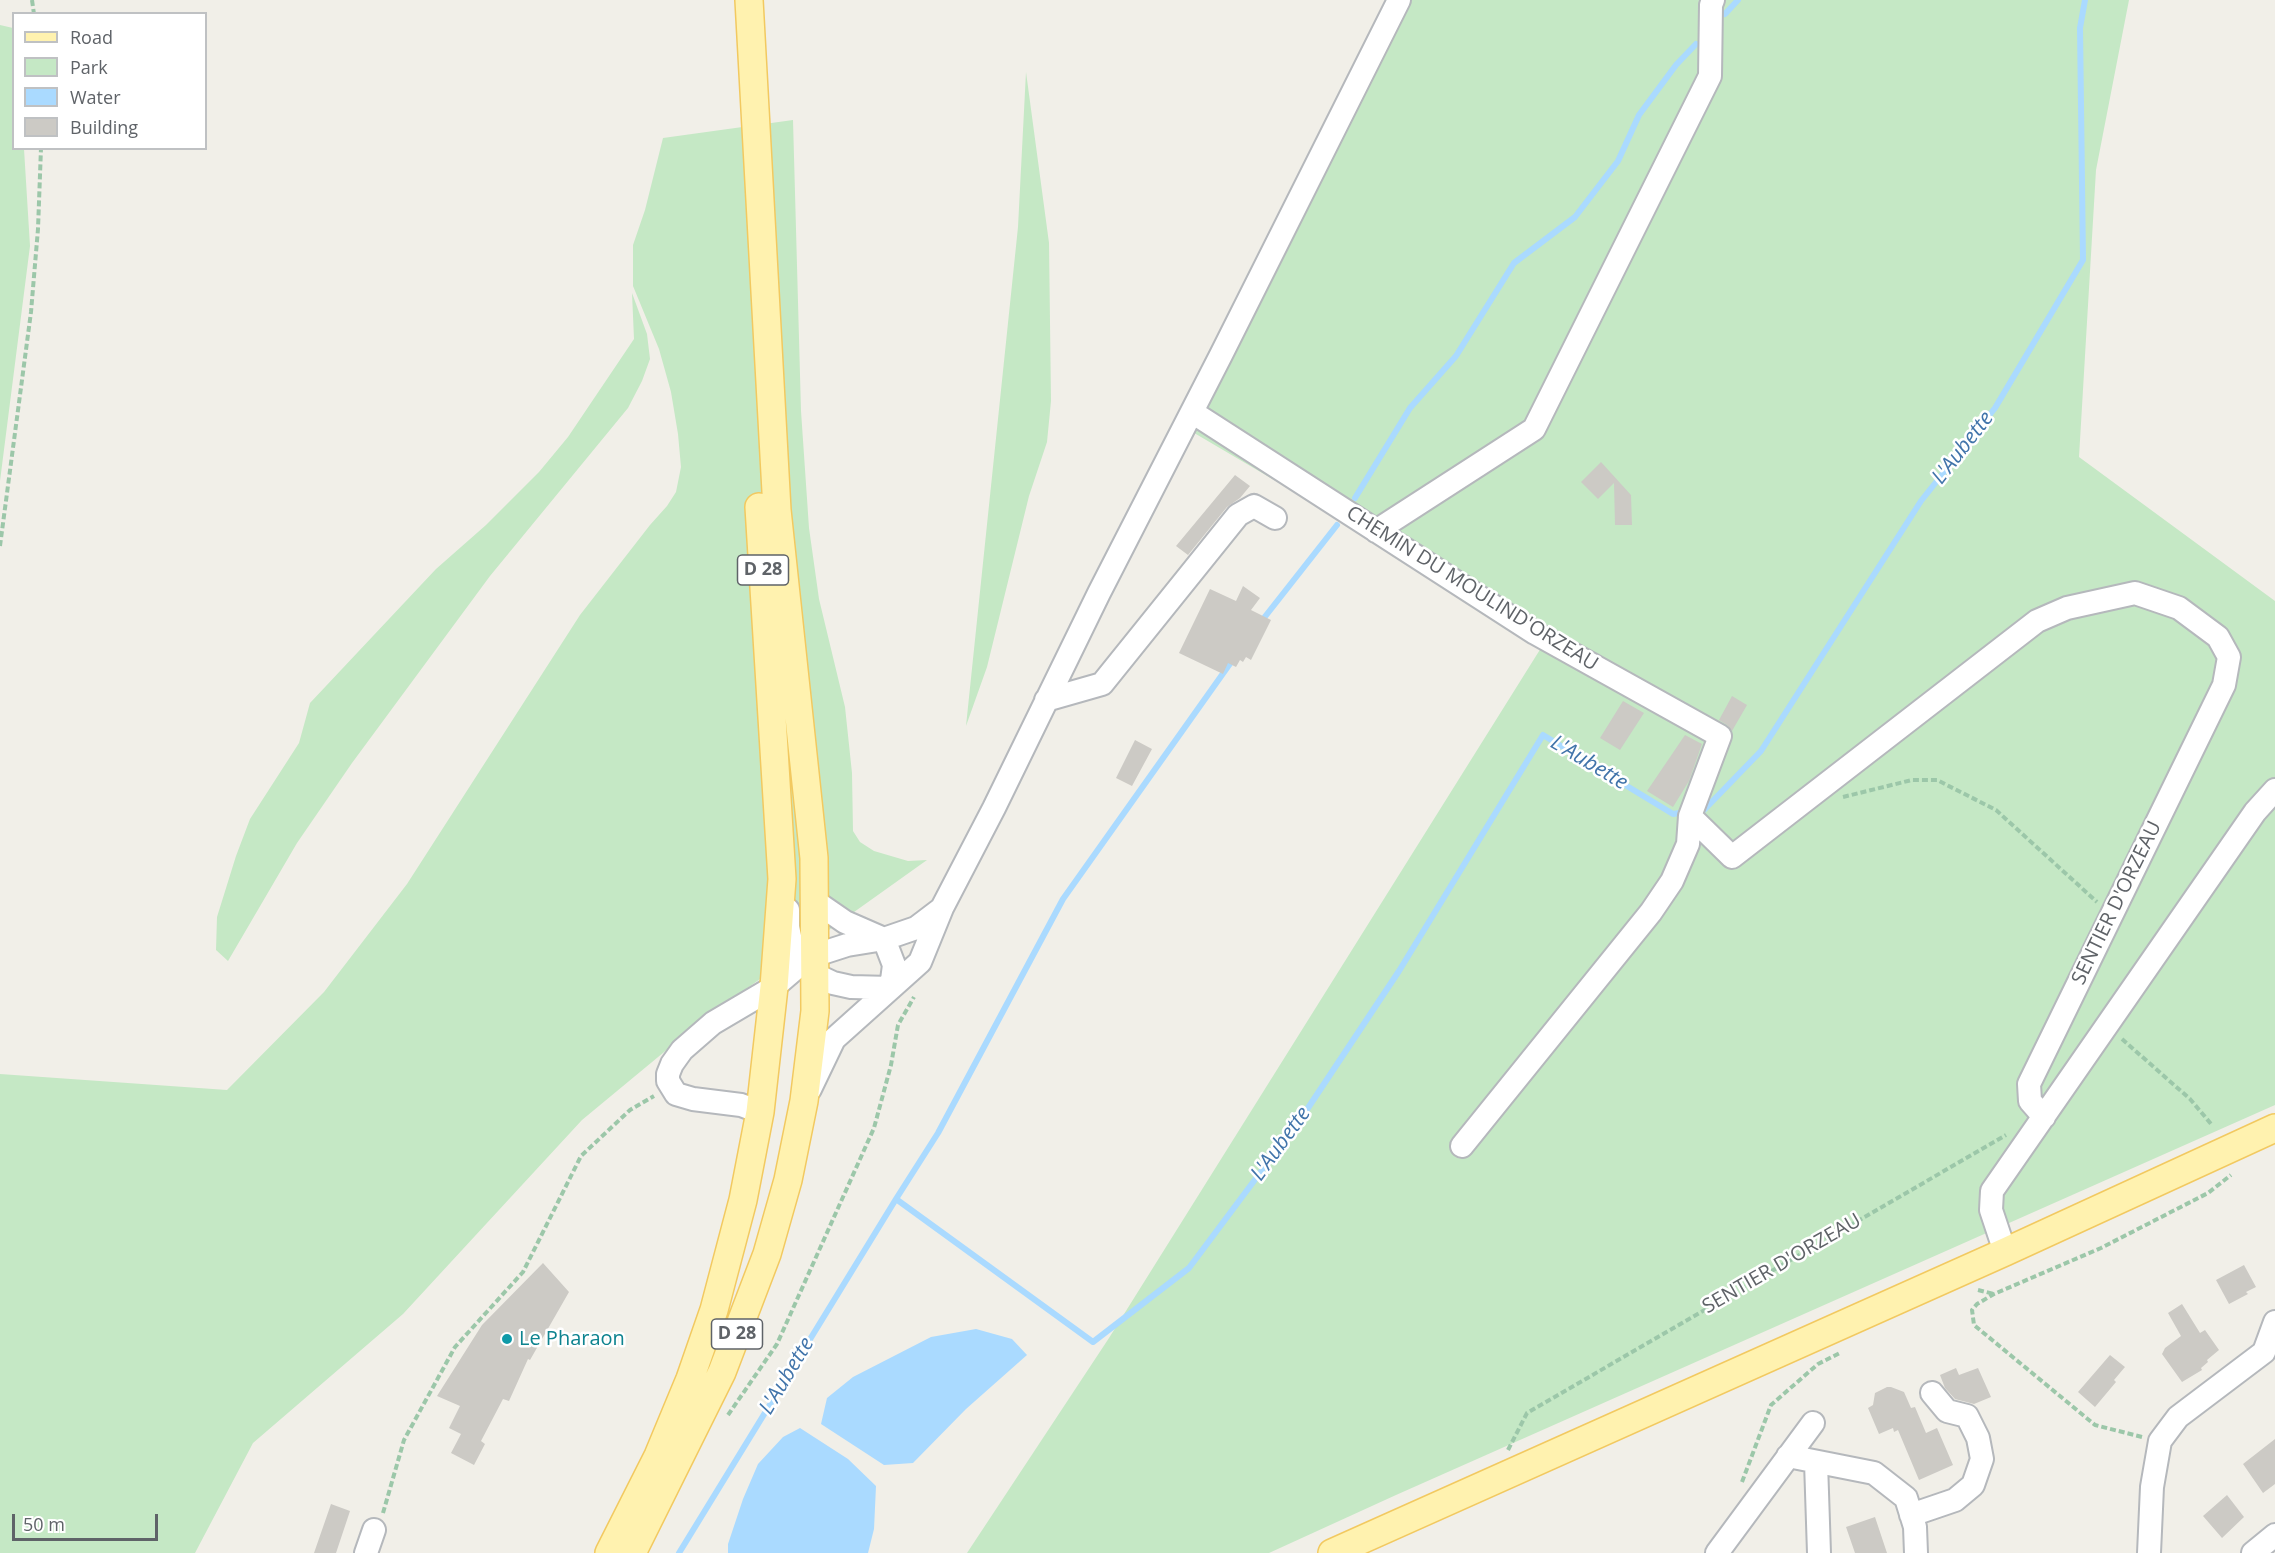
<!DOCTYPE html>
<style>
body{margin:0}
#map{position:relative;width:2275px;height:1553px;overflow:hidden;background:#f1efe8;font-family:"Open Sans",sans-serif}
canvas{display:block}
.legend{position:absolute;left:12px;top:12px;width:195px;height:138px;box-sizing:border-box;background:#fff;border:2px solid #bfc1c3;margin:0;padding:8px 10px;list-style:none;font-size:18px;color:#5f6368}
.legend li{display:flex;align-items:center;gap:12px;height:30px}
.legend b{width:30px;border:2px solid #bfc1c3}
.scale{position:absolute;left:12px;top:1514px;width:146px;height:27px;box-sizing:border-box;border:3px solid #5f6368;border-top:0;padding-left:8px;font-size:18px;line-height:21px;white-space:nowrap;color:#5f6368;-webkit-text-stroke:4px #fff;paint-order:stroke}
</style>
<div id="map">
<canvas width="2275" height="1553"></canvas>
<ul class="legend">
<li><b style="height:8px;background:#fff2af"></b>Road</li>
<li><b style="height:16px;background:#c5e8c5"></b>Park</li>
<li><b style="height:16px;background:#aadaff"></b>Water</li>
<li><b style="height:16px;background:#cccac5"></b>Building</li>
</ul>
<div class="scale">50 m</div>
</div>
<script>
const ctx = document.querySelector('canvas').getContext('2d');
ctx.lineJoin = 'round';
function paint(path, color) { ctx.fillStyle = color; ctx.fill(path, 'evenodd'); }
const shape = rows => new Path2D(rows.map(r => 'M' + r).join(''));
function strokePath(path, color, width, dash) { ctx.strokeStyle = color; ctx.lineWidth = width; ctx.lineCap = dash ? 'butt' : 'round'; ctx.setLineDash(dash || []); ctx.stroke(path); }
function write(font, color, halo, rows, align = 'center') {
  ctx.font = font + ' "Open Sans",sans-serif'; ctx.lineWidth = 5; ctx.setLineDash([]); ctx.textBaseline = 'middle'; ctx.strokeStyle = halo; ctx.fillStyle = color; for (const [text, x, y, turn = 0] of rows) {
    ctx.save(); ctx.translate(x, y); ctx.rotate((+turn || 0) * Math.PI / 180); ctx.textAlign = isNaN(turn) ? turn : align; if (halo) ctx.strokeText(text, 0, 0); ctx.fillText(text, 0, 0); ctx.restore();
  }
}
paint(shape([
 [1406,0,2129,0,2096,170,2079,457,2275,601,2275,1105,1396,1495,1269,1553,967,1553,1109,1338,1546,640,1184,427],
 [0,25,13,28,14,148,24,149,30,246,0,481],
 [1026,72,1049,243,1051,401,1047,442,1029,496,987,667,966,726,1018,227],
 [793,120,801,411,809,528,819,599,845,707,852,773,853,831,860,842,874,851,908,861,927,860,704,1019,582,1120,403,1314,253,1443,195,1553,0,1553,0,1074,227,1090,324,992,407,884,580,615,650,525,667,506,676,492,681,467,678,434,671,392,659,349,633,286,633,245,645,210,663,138],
 [632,293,647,334,650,359,642,381,628,408,490,576,352,763,297,843,228,961,216,950,217,917,236,856,250,819,299,743,310,703,436,569,486,525,539,472,568,437,634,339]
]), '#c5e8c5');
paint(shape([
 [976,1329,1012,1339,1027,1355,966,1409,913,1463,884,1465,821,1424,827,1398,853,1377,931,1337],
 [800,1428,848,1459,876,1486,874,1529,868,1553,728,1553,728,1544,743,1499,758,1464,783,1437]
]), '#aadaff');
strokePath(shape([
 [1725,14,1738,0],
 [1355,498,1410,408,1456,356,1514,263,1575,217,1618,161,1639,115,1676,65,1696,44],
 [1260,623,1337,525],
 [1698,811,1704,810,1761,751,1921,501,1995,408,2083,260,2080,28,2085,0],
 [896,1199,1093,1342,1189,1268,1304,1114,1399,971,1543,735,1673,814,1685,812],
 [679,1553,896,1199,938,1133,1063,899,1234,658]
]), '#aadaff', 6);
paint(shape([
 [1601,462,1631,495,1632,525,1615,525,1614,483,1598,499,1581,482],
 [1235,475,1250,486,1240,498,1227,507,1188,555,1176,546],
 [1243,586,1260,598,1251,610,1271,620,1251,660,1246,657,1243,662,1240,660,1236,667,1228,663,1223,674,1179,653,1210,589,1236,601],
 [1732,696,1747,705,1732,731,1727,725,1719,720],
 [1623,701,1644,713,1620,750,1600,738],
 [1685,735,1702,744,1689,781,1673,807,1647,791],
 [1135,740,1152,749,1132,786,1116,778],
 [543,1263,569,1292,530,1360,528,1359,509,1401,503,1399,481,1441,485,1444,474,1465,451,1453,461,1434,449,1428,460,1406,437,1396,482,1325],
 [2244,1265,2256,1287,2246,1292,2248,1294,2229,1304,2216,1280],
 [2182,1304,2200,1333,2205,1330,2219,1350,2207,1360,2208,1362,2201,1368,2202,1370,2182,1382,2162,1354,2165,1348,2181,1336,2168,1313],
 [2110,1355,2125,1367,2114,1380,2116,1382,2095,1407,2078,1392],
 [1956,1368,1959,1375,1978,1368,1991,1397,1974,1404,1955,1399,1945,1388,1940,1375],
 [1887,1387,1891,1387,1904,1392,1911,1408,1915,1407,1926,1433,1937,1428,1953,1465,1919,1480,1898,1430,1894,1432,1893,1428,1879,1434,1868,1408,1873,1405,1875,1393],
 [2275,1439,2275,1484,2263,1493,2243,1464],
 [2227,1495,2244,1517,2222,1538,2203,1516],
 [331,1504,350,1511,336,1553,314,1553],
 [1875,1517,1887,1553,1855,1553,1846,1527]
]), '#cccac5');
const minor = shape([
 [1192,412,1535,633,1720,736,1690,816,1732,857,2037,621,2067,608,2135,593,2179,608,2218,637,2229,657,2224,685,2029,1084,2030,1101,2044,1117],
 [1376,531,1534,429,1710,76,1711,5,1713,0],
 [1046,700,1102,684,1238,515,1254,506,1275,518],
 [788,910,788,927,792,946,802,963,816,975,833,983,851,987,891,988,894,965,884,939,845,922,816,902],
 [810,1089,834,1039,920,962,942,908,994,808,1099,593,1221,355,1399,0],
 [760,1112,741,1105,693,1099,676,1094,668,1081,668,1074,672,1064,682,1050,713,1023,774,987,802,963,816,955,847,945,884,939,916,928,941,909],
 [1462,1146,1651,912,1672,881,1688,844,1690,816],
 [2005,1252,1991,1210,1992,1191,2255,812,2275,790],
 [1788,1456,1874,1473,1906,1498,1915,1527,1916,1553],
 [1816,1462,1819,1553],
 [1911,1515,1955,1500,1973,1485,1982,1459,1978,1438,1967,1416,1947,1411,1932,1393],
 [366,1553,374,1530],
 [1717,1553,1813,1423],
 [2149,1553,2152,1487,2160,1441,2178,1417,2264,1352,2275,1322],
 [2253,1553,2275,1535]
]);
const major = shape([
 [609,1553,658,1456,690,1379,714,1310,743,1200,760,1112,774,987,782,879,759,507],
 [632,1553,722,1372,767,1254,788,1180,804,1101,815,1011,814,858,777,510,749,0],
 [1332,1553,2005,1252,2275,1128]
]);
strokePath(minor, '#b5b8bc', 26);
strokePath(major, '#f2c960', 30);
strokePath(shape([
 [32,0,34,14],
 [0,546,31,312,38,229,41,148],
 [1843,797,1912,780,1937,780,1996,810,2097,902],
 [2122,1039,2190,1099,2212,1125],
 [1978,1290,1994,1294],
 [728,1415,777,1344,874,1128,891,1065,898,1025,914,997],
 [2142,1437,2095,1425,1974,1325,1972,1310,1977,1304,1994,1294,2101,1248,2208,1193,2231,1175],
 [1508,1450,1527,1413,2006,1135],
 [1742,1482,1771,1405,1818,1364,1840,1353],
 [383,1513,404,1440,455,1347,523,1272,581,1156,630,1110,654,1096]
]), '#9cc7a9', 4, [6, 3]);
strokePath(minor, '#fff', 22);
strokePath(major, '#fff2af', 27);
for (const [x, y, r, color] of [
 [507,1339,6,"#0f9aa8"]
]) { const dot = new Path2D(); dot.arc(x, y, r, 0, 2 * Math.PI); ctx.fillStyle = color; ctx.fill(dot); strokePath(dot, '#fff', 2); }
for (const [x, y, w] of [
 [763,570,51],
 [737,1334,51]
]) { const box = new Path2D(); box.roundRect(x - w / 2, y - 15, w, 30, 4.5); ctx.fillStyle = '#fff'; ctx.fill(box); strokePath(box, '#5f6368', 1.5); }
write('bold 18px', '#5f6368', null, [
 ["D 28",763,570],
 ["D 28",737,1334]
]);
write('20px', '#5f6368', '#fff', [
 ["CHEMIN DU MOULIND'ORZEAU",1472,589,32],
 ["SENTIER D'ORZEAU",2117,903,-64],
 ["SENTIER D'ORZEAU",1782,1264,-30]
]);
write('20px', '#0d838f', '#fff', [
 ["Le Pharaon",519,1339]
], 'left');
write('italic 21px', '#4174aa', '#fff', [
 ["L'Aubette",1963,448,-52],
 ["L'Aubette",1589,763,31],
 ["L'Aubette",1281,1144,-54],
 ["L'Aubette",787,1376,-59]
]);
</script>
